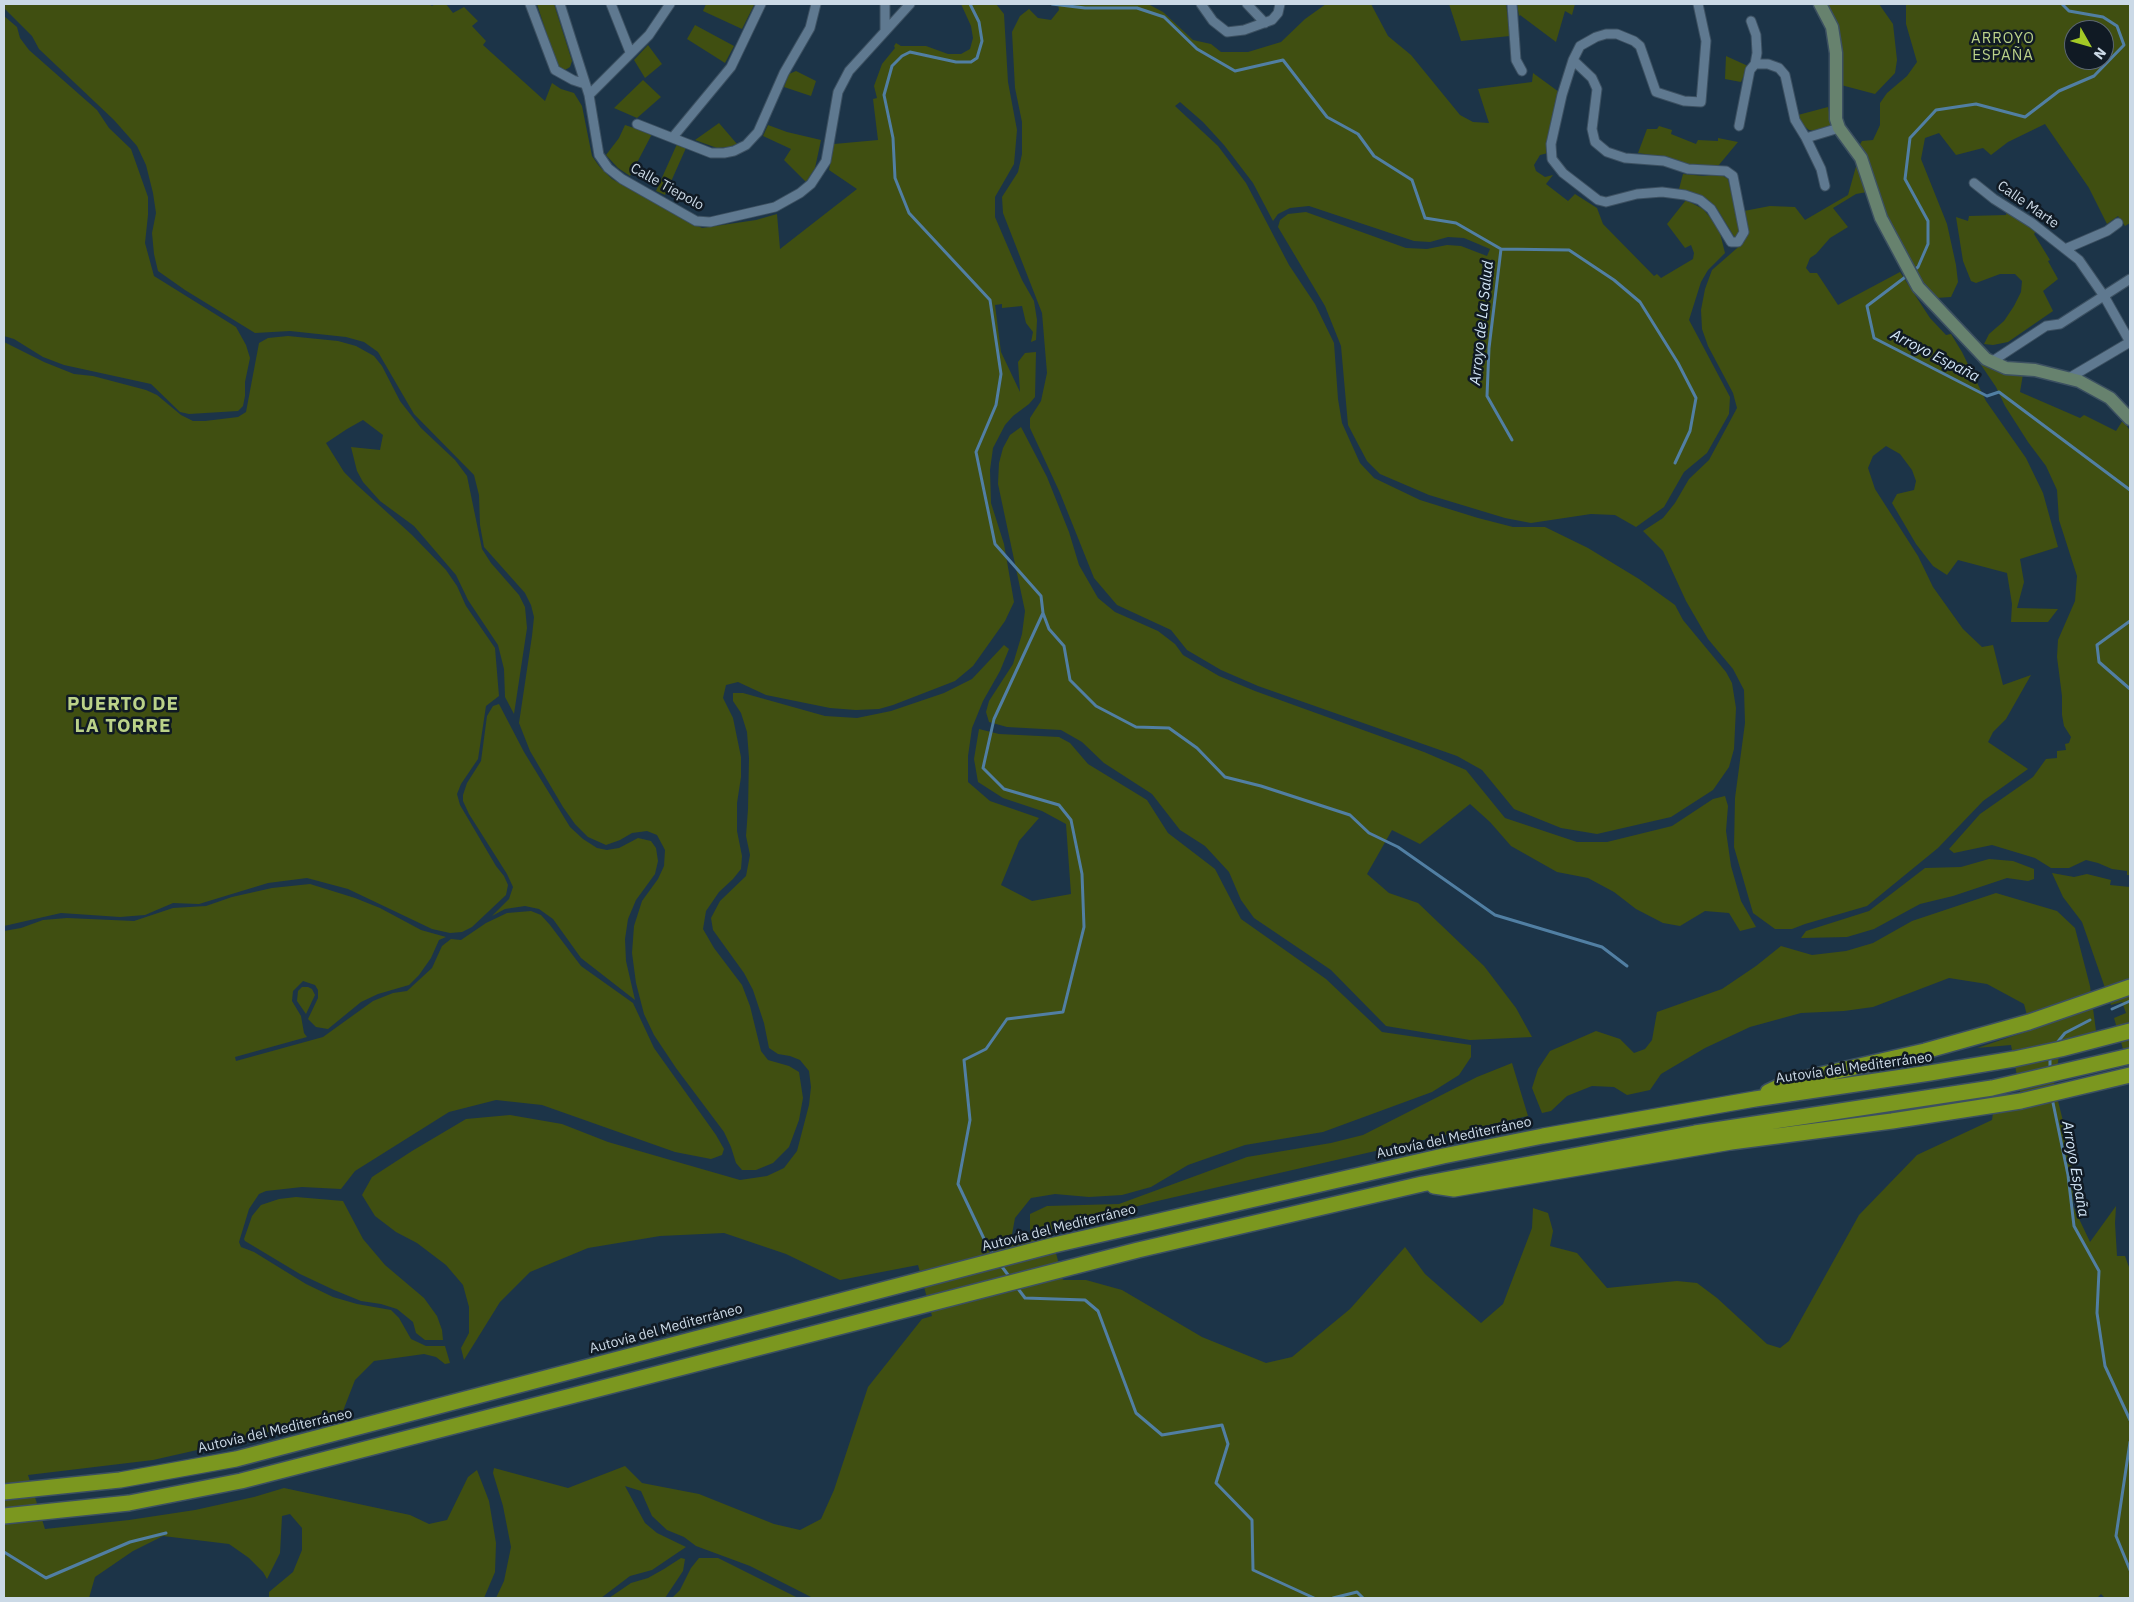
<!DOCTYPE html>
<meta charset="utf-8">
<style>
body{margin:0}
#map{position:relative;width:2134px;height:1602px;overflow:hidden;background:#1c3448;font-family:"IBM Plex Sans",sans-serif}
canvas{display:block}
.frame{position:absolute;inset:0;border:5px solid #cbd9e6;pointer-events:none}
.north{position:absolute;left:2064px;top:20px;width:50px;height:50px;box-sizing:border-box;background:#101a24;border:1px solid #5b6672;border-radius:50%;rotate:128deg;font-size:14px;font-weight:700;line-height:20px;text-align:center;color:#cbd9e6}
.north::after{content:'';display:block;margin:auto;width:18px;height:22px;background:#a3c926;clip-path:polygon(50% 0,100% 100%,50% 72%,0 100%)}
</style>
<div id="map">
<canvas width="2134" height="1602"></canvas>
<div class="frame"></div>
<div class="north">N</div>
</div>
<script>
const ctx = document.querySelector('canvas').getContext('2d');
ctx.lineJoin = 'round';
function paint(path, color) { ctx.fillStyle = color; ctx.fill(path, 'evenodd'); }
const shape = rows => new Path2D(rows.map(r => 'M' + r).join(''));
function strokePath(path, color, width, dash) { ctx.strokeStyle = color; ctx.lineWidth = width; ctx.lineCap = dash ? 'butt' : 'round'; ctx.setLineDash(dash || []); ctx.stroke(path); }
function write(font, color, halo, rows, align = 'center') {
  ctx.font = font + ' "IBM Plex Sans",sans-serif'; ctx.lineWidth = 5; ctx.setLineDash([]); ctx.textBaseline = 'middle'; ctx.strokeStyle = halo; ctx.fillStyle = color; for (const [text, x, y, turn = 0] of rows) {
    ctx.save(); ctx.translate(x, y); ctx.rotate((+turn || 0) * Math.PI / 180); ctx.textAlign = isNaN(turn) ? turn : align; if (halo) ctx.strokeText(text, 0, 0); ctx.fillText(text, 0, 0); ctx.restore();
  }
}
paint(shape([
 [4,4,429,4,432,6,435,4,446,4,453,13,464,7,478,21,472,26,486,41,483,45,545,101,552,83,561,89,574,93,582,106,592,156,599,166,612,179,702,228,756,220,777,214,780,249,857,189,829,170,834,144,878,140,873,99,877,98,874,86,882,64,895,48,894,46,896,43,901,46,926,46,948,54,961,54,970,49,973,38,971,26,961,4,996,4,1004,14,1008,82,1017,130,1014,164,995,197,995,217,1022,280,1034,301,1037,320,1036,340,1031,342,1033,332,1026,323,1022,306,1002,308,1002,304,995,305,1001,352,1020,392,1018,362,1025,353,1036,352,1035,397,1029,404,1013,416,1005,425,993,448,990,470,991,503,1004,544,1014,602,1005,621,973,666,955,681,893,705,879,709,856,710,830,708,766,695,738,682,726,685,723,698,733,718,741,757,741,777,737,803,737,831,742,856,741,869,733,879,719,892,706,911,703,929,714,948,742,985,750,1006,761,1051,768,1060,789,1066,799,1072,803,1098,799,1120,789,1147,773,1163,756,1170,742,1170,736,1163,731,1147,724,1132,676,1068,654,1035,644,1014,636,983,632,953,634,926,642,901,658,879,664,866,665,850,657,835,647,831,632,833,620,840,606,845,588,837,575,824,563,807,530,751,519,723,532,636,534,617,531,605,525,593,484,547,480,525,479,495,474,475,414,414,378,352,364,342,346,337,290,331,255,333,185,290,158,271,154,254,152,233,156,213,153,193,146,165,137,146,114,120,39,49,32,36,4,8],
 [537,4,554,4,572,61,570,67,565,70,557,66],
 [706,4,749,4,754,5,742,29,703,11],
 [1058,4,1148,4,1163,12,1193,40,1211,44,1221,52,1248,52,1281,42,1305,19,1326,4,1371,4,1388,36,1411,55,1460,115,1473,122,1489,123,1478,89,1532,82,1533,73,1559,92,1546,145,1548,153,1540,155,1534,165,1536,171,1545,177,1553,175,1546,184,1568,201,1575,194,1597,208,1603,224,1654,276,1657,274,1661,278,1693,259,1694,253,1691,245,1685,248,1667,224,1686,200,1703,209,1709,216,1719,229,1725,253,1708,270,1701,282,1689,320,1730,397,1729,414,1707,453,1684,472,1664,507,1636,527,1615,515,1591,514,1531,523,1505,518,1429,495,1380,474,1367,461,1348,425,1341,346,1325,306,1278,227,1280,220,1288,214,1306,212,1406,248,1427,249,1447,245,1461,246,1487,256,1490,249,1464,238,1448,237,1430,242,1414,241,1309,206,1290,208,1278,214,1273,221,1253,183,1224,145,1203,122,1180,102,1175,106,1218,146,1246,183,1289,265,1315,304,1334,343,1338,399,1342,423,1360,463,1374,478,1420,500,1478,518,1513,527,1545,527,1588,548,1639,579,1675,605,1683,620,1726,672,1732,683,1736,708,1734,749,1729,767,1713,790,1671,817,1597,834,1561,828,1514,809,1482,770,1457,756,1258,686,1221,670,1187,650,1171,630,1117,605,1094,578,1060,493,1030,428,1030,418,1041,401,1047,373,1042,313,1003,213,1002,197,1018,172,1022,154,1022,122,1015,88,1012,32,1020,16,1029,9,1038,18,1051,20,1059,10],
 [1449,4,1506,4,1510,36,1461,41],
 [1517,4,1575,4,1572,15,1565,11,1556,42,1520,15,1519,16],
 [1827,4,1879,4,1893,24,1897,60,1895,73,1875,94,1841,85,1841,46],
 [1906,4,2127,4,2130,6,2130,223,2125,226,2118,216,2107,224,2089,188,2045,124,2008,142,1991,155,1983,148,1956,155,1939,133,1925,138,1921,159,1947,224,1956,265,1958,282,1951,297,1936,298,1925,286,1909,261,1881,206,1874,178,1859,146,1862,141,1873,140,1880,125,1880,103,1887,93,1907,76,1917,62,1906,24],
 [2074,30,2104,30,2104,60,2074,60],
 [4,16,17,27,20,38,29,50,97,110,109,128,131,149,148,197,148,215,145,243,154,276,236,327,246,345,250,358,245,382,245,396,243,406,238,411,189,414,180,412,151,384,64,365,43,357,14,339,4,336],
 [695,25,734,46,725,63,687,39],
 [648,45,662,64,645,78,634,60],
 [1726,56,1748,66,1741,82,1725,79],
 [796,71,816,81,811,96,784,87,789,74],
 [643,80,661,97,637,118,614,108],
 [1828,107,1831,123,1829,127,1816,131,1809,130,1803,125,1798,115],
 [719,123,737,144,730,147,717,148,695,140],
 [625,125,652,134,630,176,618,168,606,155,619,138],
 [768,125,787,132,821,140,815,168,806,182,784,160,791,149,763,136],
 [1659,126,1672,130,1671,134,1696,144,1698,140,1718,141,1718,138,1738,142,1718,166,1686,165,1664,157,1638,153,1647,129,1657,129],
 [677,144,686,148,665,195,656,191],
 [1857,163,1867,192,1856,194,1833,208,1848,227,1830,238,1816,254,1810,258,1806,268,1810,273,1817,273,1838,305,1900,272,1930,318,1946,335,1951,334,1962,352,1986,401,2026,458,2043,493,2058,547,2020,559,2024,582,2017,608,2058,609,2048,622,2011,622,2012,604,2007,573,1958,560,1947,575,1933,566,1916,544,1892,503,1897,494,1914,490,1916,481,1912,470,1900,454,1886,446,1873,456,1868,468,1875,489,1918,556,1933,587,1963,629,1982,647,1993,645,2003,685,2031,675,2006,719,1993,732,1988,742,2028,769,1983,801,1938,848,1867,906,1805,924,1792,929,1775,929,1753,913,1734,847,1735,798,1745,723,1744,690,1733,669,1708,639,1686,601,1663,551,1643,531,1663,518,1675,503,1689,479,1709,460,1737,408,1733,393,1708,346,1702,329,1701,310,1705,289,1712,270,1744,242,1747,226,1744,211,1770,206,1795,207,1805,220,1848,195],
 [1683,174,1704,176,1720,174,1728,179,1740,230,1735,238,1716,207,1708,200,1701,196,1679,189],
 [2007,210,2037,230,2034,234,2050,260,2048,261,2058,279,2043,291,2053,311,2008,342,1993,345,1984,344,1989,334,2004,321,2014,306,2021,292,2022,281,2015,274,2000,274,1976,283,1971,281,1963,261,1956,217,1968,221,1969,216,2006,215],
 [288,336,338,341,356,346,374,356,382,366,400,401,421,428,455,460,467,476,482,549,491,563,519,595,525,607,527,628,514,714,505,697,504,669,498,645,468,600,456,575,414,526,380,501,363,482,357,471,351,447,380,450,383,435,363,420,347,429,326,443,344,472,357,485,412,535,446,570,457,586,466,606,495,648,499,696,486,706,478,759,461,784,457,794,460,805,496,866,504,876,508,885,506,895,472,927,462,932,450,933,432,929,348,889,307,878,268,883,199,904,173,903,145,915,120,917,61,913,4,926,4,342,44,362,74,374,93,376,146,390,157,395,181,415,193,421,205,421,238,417,246,412,259,343,268,338],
 [1979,359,2023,374,2020,392,2080,418,2084,415,2116,431,2123,420,2130,431,2130,875,2127,875,2127,871,2112,869,2098,863,2086,860,2069,868,2051,868,2035,858,1992,845,1954,853,1949,849,1980,814,2033,777,2046,759,2057,758,2057,751,2066,750,2065,744,2069,743,2071,737,2064,726,2062,715,2062,696,2057,657,2058,640,2075,601,2077,576,2059,520,2057,490,2046,466,2028,442,2005,406,1996,387,1979,362],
 [1021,427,1047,477,1069,532,1079,565,1098,598,1115,612,1158,631,1175,644,1183,655,1219,676,1255,691,1424,752,1466,770,1505,818,1577,842,1607,842,1672,826,1713,799,1725,796,1728,806,1726,831,1731,866,1741,901,1756,927,1740,931,1729,913,1705,911,1680,926,1663,923,1636,909,1614,892,1588,878,1557,872,1511,846,1490,822,1470,804,1420,844,1392,830,1367,874,1389,893,1418,903,1484,966,1516,1008,1532,1037,1470,1040,1386,1026,1331,970,1254,918,1241,900,1229,872,1205,846,1180,830,1152,794,1104,763,1082,742,1061,730,1007,727,989,722,986,712,989,701,1013,664,1022,634,1025,611,998,484,999,463,1003,448,1010,435],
 [1004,645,1009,649,1000,671,983,701,972,728,968,756,968,782,990,801,1039,818,1019,841,1001,885,1032,901,1071,894,1066,824,1042,811,1003,798,978,782,974,759,979,729,999,734,1059,737,1070,743,1088,764,1147,800,1168,833,1215,869,1241,919,1326,979,1382,1032,1471,1045,1471,1057,1459,1075,1432,1092,1323,1132,1245,1145,1188,1165,1151,1187,1122,1195,1089,1197,1055,1194,1031,1198,1015,1218,1011,1240,1030,1235,1030,1214,1047,1206,1119,1204,1247,1157,1331,1143,1363,1135,1477,1077,1512,1063,1528,1116,1153,1202,1050,1230,1063,1280,1086,1280,1122,1290,1202,1337,1266,1363,1292,1357,1350,1309,1405,1247,1425,1274,1481,1323,1503,1304,1532,1228,1533,1208,1548,1213,1553,1231,1550,1246,1577,1253,1607,1288,1677,1281,1697,1283,1717,1298,1767,1344,1780,1348,1789,1341,1859,1215,1917,1155,1992,1120,1993,1113,2023,1107,2011,1045,1977,1048,2031,1030,2024,1004,1987,984,1949,978,1873,1007,1844,1011,1801,1013,1750,1027,1705,1048,1661,1074,1650,1090,1627,1095,1614,1087,1592,1086,1567,1096,1551,1111,1542,1113,1532,1088,1538,1069,1550,1051,1596,1031,1620,1039,1634,1053,1645,1049,1652,1040,1657,1012,1722,989,1756,966,1781,946,1812,955,1846,951,1873,943,1912,921,1996,893,2057,911,2075,928,2090,986,2096,1031,2074,1038,2059,1056,2054,1085,2072,1157,2073,1206,2090,1242,2116,1206,2115,1223,2117,1256,2125,1256,2130,1270,2130,1598,2105,1598,2101,1594,2097,1598,813,1598,750,1566,696,1546,684,1537,667,1530,652,1516,641,1491,625,1486,645,1523,657,1533,686,1547,652,1570,630,1576,601,1598,496,1598,504,1581,511,1547,503,1506,493,1473,494,1468,568,1488,625,1466,642,1483,699,1494,774,1524,800,1530,821,1519,834,1490,868,1387,922,1319,932,1316,918,1265,840,1280,786,1254,724,1233,660,1236,588,1248,530,1272,500,1302,464,1360,461,1348,469,1333,469,1307,463,1285,446,1265,417,1243,396,1232,375,1216,362,1195,372,1177,412,1151,466,1119,510,1115,562,1124,608,1142,740,1180,767,1176,784,1168,797,1151,809,1105,811,1087,809,1071,800,1060,790,1056,778,1054,769,1048,764,1023,753,990,744,973,713,930,711,918,720,901,746,876,750,855,746,836,748,809,749,758,747,732,741,713,733,701,733,693,743,693,825,716,857,718,891,711,944,693,972,679],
 [499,704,524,752,570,827,583,839,597,848,607,850,619,848,638,838,651,841,656,848,658,861,655,874,636,900,628,919,625,939,626,961,635,1000,581,958,553,919,539,909,525,906,505,909,492,916,509,899,513,887,507,874,469,814,463,801,463,795,467,783,481,761,487,716,493,706],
 [1989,859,2013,861,2034,869,2034,879,2028,881,2007,878,1953,896,1920,904,1874,929,1847,937,1801,938,1806,931,1869,911,1925,868,1961,867],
 [2052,873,2074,877,2087,874,2111,880,2110,885,2130,887,2130,1073,2114,1018,2126,1013,2122,1002,2111,1005,2082,922,2063,897],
 [310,884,355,898,380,908,421,930,446,937,439,940,431,958,419,975,409,985,378,994,361,1002,328,1029,316,1027,308,1019,318,998,318,990,315,985,303,981,293,991,292,1001,301,1016,304,1033,307,1037,235,1057,236,1061,323,1037,373,1001,393,993,407,991,432,968,442,946,451,939,461,940,486,923,507,913,531,911,541,915,550,925,581,966,633,1003,654,1048,716,1135,724,1149,722,1155,711,1159,675,1152,542,1105,496,1100,449,1112,355,1171,341,1189,302,1187,266,1191,259,1194,249,1209,239,1242,241,1247,254,1252,306,1284,333,1297,357,1304,391,1310,399,1318,411,1339,426,1346,445,1346,450,1363,445,1364,436,1357,424,1354,374,1361,355,1380,343,1411,237,1441,153,1460,28,1475,45,1529,129,1520,195,1510,254,1497,284,1488,410,1515,429,1524,447,1520,468,1477,477,1470,489,1501,496,1543,495,1572,484,1598,269,1598,269,1592,293,1572,302,1550,302,1528,290,1514,282,1516,280,1553,267,1579,263,1572,249,1558,229,1544,163,1536,133,1551,95,1577,89,1598,4,1598,4,931,21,928,43,920,67,918,134,921,173,908,206,906,232,897,272,888],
 [302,987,308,987,312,989,315,995,306,1014,297,1001,298,991],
 [296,1197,343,1201,363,1239,385,1265,424,1298,437,1316,442,1330,443,1340,425,1340,416,1333,413,1322,397,1309,381,1304,361,1301,334,1290,300,1274,245,1241,244,1239,252,1216,261,1205,279,1199],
 [681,1558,685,1559,683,1571,665,1598,609,1598,631,1583,648,1578,664,1569],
 [699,1558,718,1558,798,1598,672,1598,680,1590,691,1568]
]), '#404f11');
strokePath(shape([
 [970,4,979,22,982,41,977,58,971,62,956,62,910,52,902,56,892,66,884,95,893,138,895,178,909,213,990,300,1001,374,996,405,976,452,995,544,1041,596,1043,613,994,719,983,768,1004,789,1059,805,1071,820,1082,874,1084,927,1063,1012,1007,1019,986,1049,964,1060,970,1120,958,1184,986,1243,995,1257],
 [1052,4,1085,8,1137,8,1164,17,1197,49,1235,71,1283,60,1327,117,1358,134,1374,156,1412,180,1425,218,1456,223,1501,249,1489,348,1487,396,1512,440],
 [1501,249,1569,250,1614,280,1640,302,1678,363,1696,398,1690,431,1675,463],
 [1913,271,1918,267,1928,244,1928,221,1905,179,1910,138,1936,110,1976,104,2025,117,2059,91,2094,76,2124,45,2117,26,2103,17,2069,11,2062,4],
 [1908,275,1867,306,1874,338,1987,396,1999,392,2130,490],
 [1043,613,1049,629,1064,646,1070,680,1096,706,1136,727,1169,728,1197,748,1225,777,1261,786,1350,815,1369,833,1398,847,1495,915,1602,947,1627,966],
 [2130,621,2097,645,2099,662,2130,689],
 [2112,1009,2130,1001],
 [2056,1044,2065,1033,2090,1020],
 [2050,1056,2050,1069],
 [2052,1098,2068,1175,2074,1226,2099,1271,2097,1313,2105,1366,2130,1420],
 [1000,1264,1011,1279],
 [1016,1286,1025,1298,1085,1300,1098,1311,1136,1413,1162,1435,1222,1425,1228,1444,1216,1483,1252,1520,1253,1570,1314,1598],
 [2130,1442,2116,1536,2130,1570],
 [4,1552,46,1578,130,1542,166,1533],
 [1333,1598,1357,1592,1363,1598]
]), '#517fa3', 3);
const street = shape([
 [530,4,555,70,573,80,585,84],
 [560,4,589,95,599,155,608,168,622,179,696,221,710,222,775,207,800,193,811,184,826,161,838,92,849,71,910,4],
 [611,4,630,52],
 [885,4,885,31],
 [1201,4,1213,21,1227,32,1244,30,1272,20,1278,13,1280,4],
 [1247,4,1265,23],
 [1512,4,1516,60,1522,71],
 [1751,21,1756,35,1757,53,1755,64],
 [1573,60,1592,78,1597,89,1592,129,1595,142,1607,152,1625,158,1664,161,1688,169,1726,171,1733,176,1744,232,1738,242,1731,242,1711,209,1700,200,1685,195,1662,192,1637,194,1606,202,1598,200,1563,173,1552,159,1551,144,1562,95,1573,60,1580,46,1596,37,1606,34,1617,34,1634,41,1640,46,1656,92,1684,101,1701,102,1706,41,1698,4],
 [589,95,649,35,670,4],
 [637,124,711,153,724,153,734,151,746,145,758,132,784,73,810,28,816,4],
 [1739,126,1750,70,1755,64,1768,64,1779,68,1785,75,1795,120,1806,138,1839,128],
 [673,137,731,67,761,4],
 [1806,138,1821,169,1825,186],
 [1974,183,1994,199,2032,223,2079,260,2104,296,2130,342],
 [2065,249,2107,231,2118,223],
 [1991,362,2046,326,2060,324,2130,279],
 [2069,378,2130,342]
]);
const secondary = shape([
 [1820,4,1832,27,1836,53,1836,119,1839,128,1861,158,1881,218,1918,287,1986,359,2006,368,2035,370,2079,381,2110,398,2130,419]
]);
const highway = shape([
 [1768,1092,1789,1082,1925,1051,2029,1022,2130,987],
 [1434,1186,1454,1189,1731,1142,1892,1121,2021,1101,2130,1075],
 [4,1492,120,1480,236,1459,1054,1245,1443,1156,1543,1136,1755,1099,1930,1073,2014,1059,2061,1049,2130,1031],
 [4,1516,129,1503,241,1481,1138,1250,1422,1184,1695,1133,1992,1088,2130,1056]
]);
strokePath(street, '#3c5061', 11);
strokePath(secondary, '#3c5061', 15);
strokePath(highway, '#3c5061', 18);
strokePath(street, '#5f7990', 9);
strokePath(secondary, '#67826e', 12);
strokePath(highway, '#7b971f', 15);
write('14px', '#cbd9e6', '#101a24', [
 ["Calle Tiepolo",667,187,29],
 ["Calle Marte",2028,205,35],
 ["Autovía del Mediterráneo",1854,1068,-8],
 ["Autovía del Mediterráneo",1454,1138,-12],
 ["Autovía del Mediterráneo",1059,1228,-14],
 ["Autovía del Mediterráneo",666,1329,-15],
 ["Autovía del Mediterráneo",275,1431,-13]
]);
ctx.letterSpacing = '1px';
write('15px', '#bbd289', '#101a24', [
 ["ARROYO",2003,39],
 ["ESPAÑA",2003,56]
]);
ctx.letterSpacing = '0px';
write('italic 15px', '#d4e7f8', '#101a24', [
 ["Arroyo de La Salud",1482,323,-84],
 ["Arroyo España",1935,356,27],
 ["Arroyo España",2075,1169,80]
]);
ctx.letterSpacing = '1px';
write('bold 19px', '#bbd289', '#101a24', [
 ["PUERTO DE",123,705],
 ["LA TORRE",123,727]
]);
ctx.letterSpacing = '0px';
</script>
